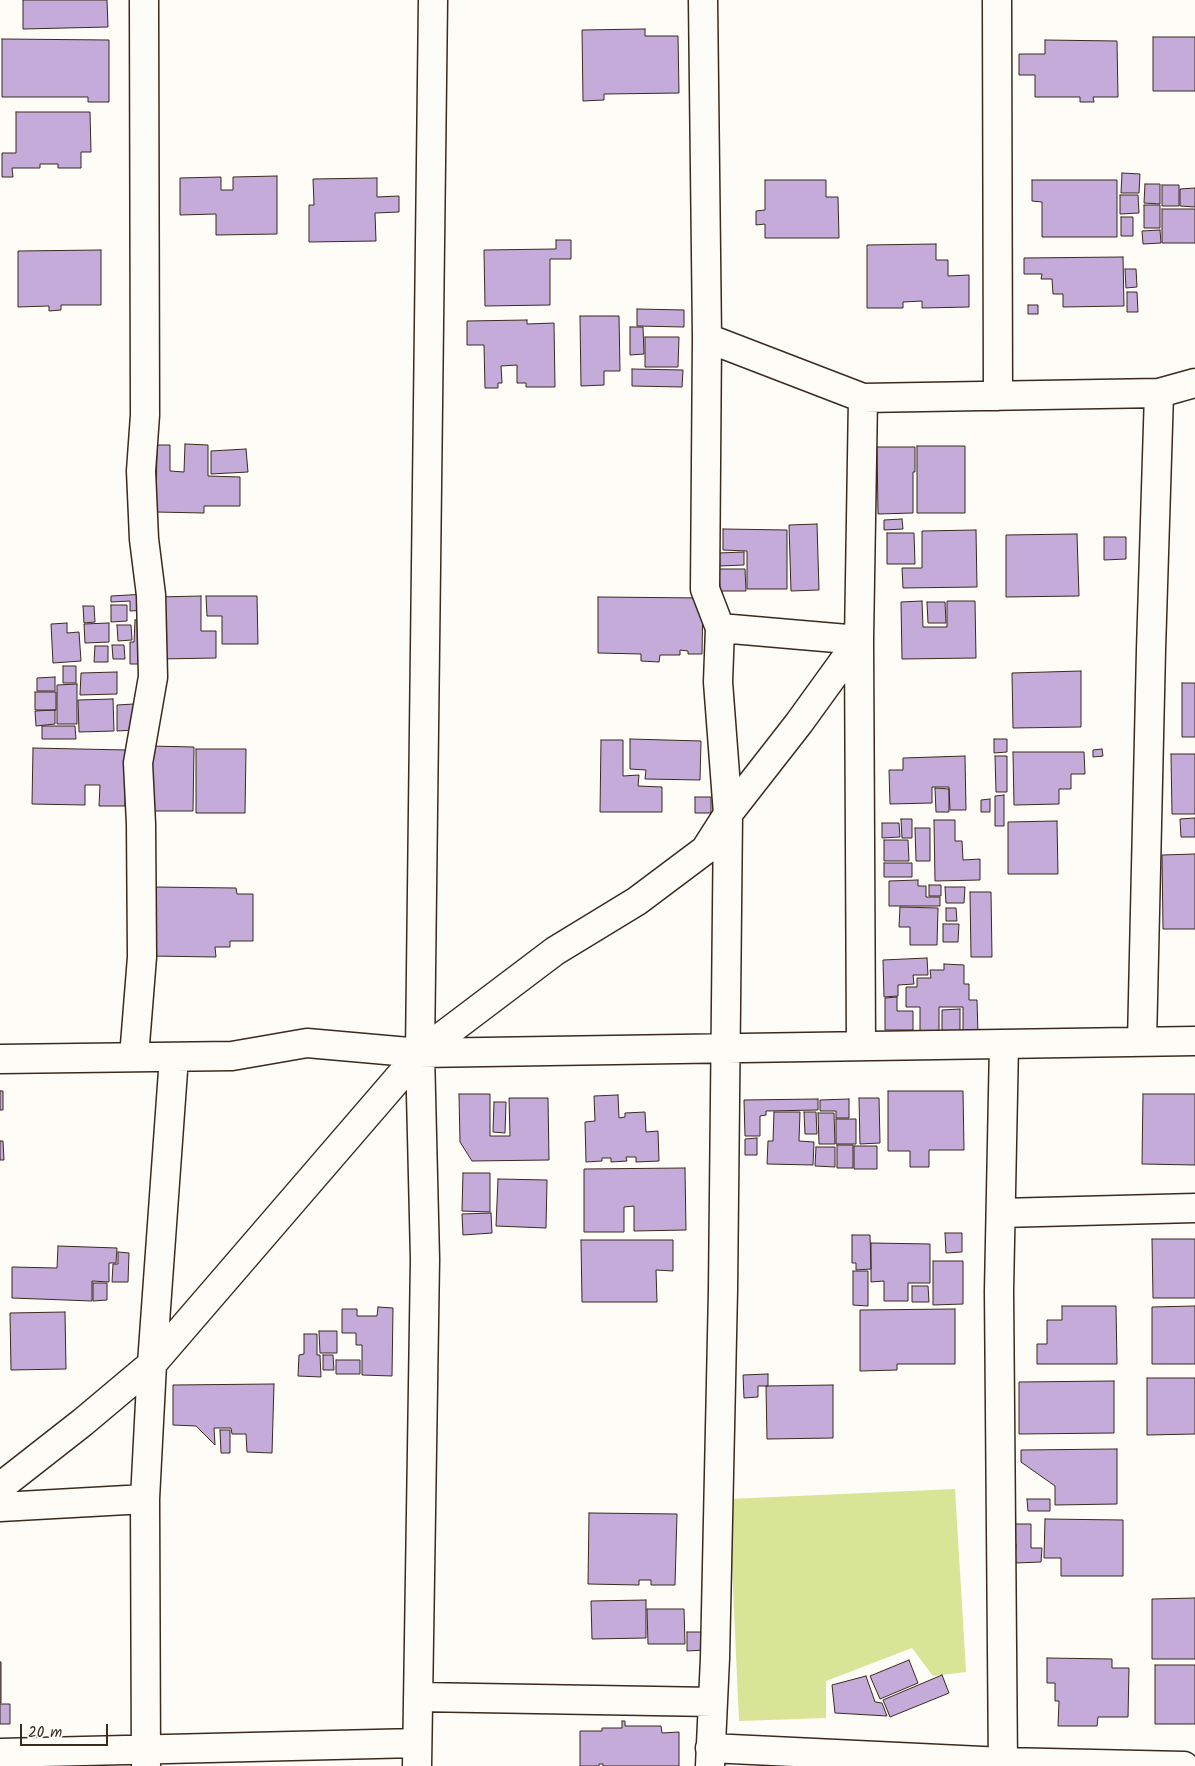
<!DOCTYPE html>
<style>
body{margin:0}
#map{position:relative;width:1195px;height:1766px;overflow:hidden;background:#fdfcf7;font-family:Kalam,sans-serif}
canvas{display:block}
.scale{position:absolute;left:20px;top:1724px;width:88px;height:22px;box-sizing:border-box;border:2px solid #3b2a1e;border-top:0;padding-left:6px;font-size:15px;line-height:18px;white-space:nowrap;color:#3b2a1e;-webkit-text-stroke:4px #fdfcf7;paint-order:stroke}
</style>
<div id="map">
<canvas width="1195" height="1766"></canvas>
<div class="scale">20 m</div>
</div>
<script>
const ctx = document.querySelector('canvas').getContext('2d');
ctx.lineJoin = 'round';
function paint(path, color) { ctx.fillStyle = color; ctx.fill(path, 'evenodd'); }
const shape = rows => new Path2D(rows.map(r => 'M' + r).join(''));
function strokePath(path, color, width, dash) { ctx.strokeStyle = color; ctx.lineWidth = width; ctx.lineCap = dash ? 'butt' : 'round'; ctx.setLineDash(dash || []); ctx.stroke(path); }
paint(shape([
 [955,1489,966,1672,933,1676,912,1648,826,1681,826,1718,739,1721,729,1499]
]), '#d8e496');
const building = shape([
 [23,0,107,0,108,27,23,29,23,0],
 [645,29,645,36,678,36,679,93,604,94,604,100,583,101,582,30,645,29],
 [1153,37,1195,37,1195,91,1153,91,1153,37],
 [2,39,109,40,109,102,88,102,88,97,2,97,2,39],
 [1045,40,1117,41,1118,97,1093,97,1094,102,1080,102,1080,97,1035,97,1035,75,1019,75,1019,54,1045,54,1045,40],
 [16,112,90,112,91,152,81,152,81,168,58,168,58,164,40,164,40,168,12,168,13,177,2,177,2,153,16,153,16,112],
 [1122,173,1140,174,1139,193,1121,193,1122,173],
 [277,176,277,234,216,235,216,214,180,215,180,178,221,177,221,190,233,190,233,177,277,176],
 [377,178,377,197,399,196,399,212,375,213,376,241,309,242,309,205,314,205,313,179,377,178],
 [765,180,826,180,826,197,838,197,839,238,765,238,765,224,756,225,756,211,765,210,765,180],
 [1032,180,1117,180,1117,237,1042,237,1042,202,1032,201,1032,180],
 [1145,184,1160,184,1160,204,1144,203,1145,184],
 [1162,185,1179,185,1179,206,1162,206,1162,185],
 [1195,188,1195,207,1180,206,1180,189,1195,188],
 [1120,195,1138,195,1139,213,1120,214,1120,195],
 [1144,205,1160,205,1160,228,1144,228,1144,205],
 [1162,209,1195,209,1195,243,1162,243,1162,209],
 [1121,217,1133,217,1133,236,1121,236,1121,217],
 [1160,230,1161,243,1143,244,1142,231,1160,230],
 [556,240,571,240,571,259,550,259,550,305,485,306,484,250,556,249,556,240],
 [936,244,936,260,948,260,948,276,969,275,969,307,922,308,922,301,903,302,903,308,867,308,867,245,936,244],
 [101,250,101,305,61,305,61,310,49,311,49,306,18,307,18,251,101,250],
 [1123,257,1124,306,1063,307,1063,294,1053,294,1052,279,1041,279,1042,274,1024,274,1024,258,1123,257],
 [1125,269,1136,269,1137,287,1126,288,1125,269],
 [1127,292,1137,292,1138,312,1127,312,1127,292],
 [1028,305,1038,305,1038,314,1028,314,1028,305],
 [637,309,684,310,684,327,637,326,637,309],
 [580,316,619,316,620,371,604,371,604,385,581,386,580,316],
 [527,320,527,324,554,323,555,387,526,387,526,383,517,383,517,365,501,366,502,383,498,383,498,388,485,388,484,345,467,345,467,321,527,320],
 [630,327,643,327,644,354,630,355,630,327],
 [645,337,679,337,678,367,645,367,645,337],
 [632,369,683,370,682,387,632,386,632,369],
 [185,444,208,445,208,476,240,477,240,506,204,506,204,513,156,512,157,445,170,445,170,471,184,472,185,444],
 [917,446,965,446,965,513,917,513,917,446],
 [877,447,915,447,915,472,913,472,913,513,878,514,877,447],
 [246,449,248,472,211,474,211,451,246,449],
 [902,519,903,529,884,530,884,520,902,519],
 [817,524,819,590,791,591,789,525,817,524],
 [723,529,787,530,787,589,747,589,747,551,723,550,723,529],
 [976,530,977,587,903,588,902,568,922,568,922,531,976,530],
 [887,533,914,533,915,564,887,564,887,533],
 [1077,534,1079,596,1006,597,1006,535,1077,534],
 [1104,537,1126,537,1126,559,1104,560,1104,537],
 [744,552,744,565,720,566,719,553,744,552],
 [719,569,745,569,746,591,720,591,719,569],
 [146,594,146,610,130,611,130,601,111,602,111,596,146,594],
 [201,596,201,631,216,631,216,658,158,659,157,597,201,596],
 [206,596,257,596,258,644,222,644,222,616,207,616,206,596],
 [598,597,703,598,702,654,688,654,688,651,680,650,680,655,660,655,659,662,641,661,641,654,598,653,598,597],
 [922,601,923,627,947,627,947,601,975,601,976,658,902,659,901,602,922,601],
 [927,602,945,602,946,623,928,623,927,602],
 [111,605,127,605,127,621,111,622,111,605],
 [83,606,94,606,95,622,84,623,83,606],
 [135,620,144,620,143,664,130,664,130,642,134,642,135,620],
 [67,623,67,633,79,632,81,661,53,663,51,624,67,623],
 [109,623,109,642,85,643,84,624,109,623],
 [117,625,131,625,132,640,118,641,117,625],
 [112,645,124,645,125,659,113,659,112,645],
 [95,646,108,646,108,662,94,662,95,646],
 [63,666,76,666,76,683,63,683,63,666],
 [1081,671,1081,727,1013,728,1012,673,1081,671],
 [117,672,117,694,80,695,81,673,117,672],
 [55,677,55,691,37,691,37,678,55,677],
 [1182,683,1195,683,1195,737,1182,737,1182,683],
 [77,684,77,724,57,724,57,685,77,684],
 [35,692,56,692,56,710,35,710,35,692],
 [113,699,114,731,79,732,78,700,113,699],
 [134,704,135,730,117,731,117,705,134,704],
 [55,710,55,724,36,726,35,711,55,710],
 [42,726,75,726,76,739,42,739,42,726],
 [630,739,701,741,700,780,645,779,646,770,630,769,630,739],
 [994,739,1007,739,1007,752,994,753,994,739],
 [601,740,623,740,623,776,639,775,638,786,662,787,662,812,600,812,601,740],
 [149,746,194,747,193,811,149,811,149,746],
 [33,748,126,750,125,806,99,806,100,785,85,785,85,805,32,804,33,748],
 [196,749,246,749,245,813,196,813,196,749],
 [1102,749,1103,756,1093,757,1093,750,1102,749],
 [1013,752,1084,752,1085,774,1071,774,1071,789,1059,789,1059,804,1014,805,1013,752],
 [1171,754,1195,754,1195,814,1172,814,1171,754],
 [965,756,966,810,950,810,949,787,932,787,932,803,890,804,889,770,903,770,903,758,965,756],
 [995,756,1007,756,1007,792,996,792,995,756],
 [935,788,949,789,949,812,936,812,935,788],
 [1004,795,1004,826,995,826,995,796,1004,795],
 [695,797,711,797,711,813,695,813,695,797],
 [990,799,990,812,981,812,981,800,990,799],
 [1195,818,1195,837,1181,837,1180,819,1195,818],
 [901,819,912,819,912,838,902,838,901,819],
 [934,820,955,820,955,841,962,841,963,860,980,859,980,880,935,881,934,820],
 [1057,821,1058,874,1008,874,1008,822,1057,821],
 [882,823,899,823,900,837,882,838,882,823],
 [915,828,930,828,930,861,916,861,915,828],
 [884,840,908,840,909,861,884,861,884,840],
 [1195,854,1195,929,1163,929,1162,855,1195,854],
 [884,863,912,863,912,877,884,877,884,863],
 [918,880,918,886,926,886,926,897,940,897,940,906,889,906,889,881,918,880],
 [929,885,941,885,941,896,929,896,929,885],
 [152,887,236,888,237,894,253,894,253,941,230,941,230,947,215,947,216,957,151,956,152,887],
 [945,887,965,887,964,903,946,903,945,887],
 [970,892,991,892,992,957,971,957,970,892],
 [900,907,938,908,937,945,910,945,910,927,899,927,900,907],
 [946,908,956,908,957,921,946,921,946,908],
 [943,924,959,924,958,942,943,942,943,924],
 [927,958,928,975,913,975,914,984,898,985,898,996,884,997,883,960,927,958],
 [944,964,964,965,964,984,969,984,969,1000,977,1000,978,1034,963,1034,963,1007,939,1007,939,1035,920,1035,920,1007,906,1007,906,987,917,987,917,978,931,978,930,970,944,970,944,964],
 [897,997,897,1011,913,1011,913,1030,885,1030,885,998,897,997],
 [960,1009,960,1032,942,1032,942,1010,960,1009],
 [0,1091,3,1091,3,1110,0,1110,0,1091],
 [888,1091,963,1091,964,1150,929,1150,929,1167,910,1167,910,1151,888,1151,888,1091],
 [459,1094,490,1094,490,1136,510,1136,509,1098,548,1098,549,1160,472,1161,460,1142,459,1094],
 [1143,1094,1195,1094,1195,1165,1142,1164,1143,1094],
 [618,1095,619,1118,625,1117,625,1113,645,1112,646,1132,658,1131,659,1161,636,1162,636,1157,626,1157,627,1161,611,1162,611,1158,602,1158,602,1161,586,1162,585,1122,595,1121,594,1096,618,1095],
 [859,1098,879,1098,880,1143,860,1144,859,1098],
 [818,1099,818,1110,766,1111,766,1115,760,1116,760,1136,745,1136,744,1100,818,1099],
 [849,1099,849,1118,836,1118,836,1111,820,1111,820,1100,849,1099],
 [494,1102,506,1102,505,1133,493,1132,494,1102],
 [774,1112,800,1112,799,1141,814,1142,813,1165,767,1164,768,1141,773,1141,774,1112],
 [804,1112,816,1112,817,1134,805,1134,804,1112],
 [818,1113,834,1113,835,1144,819,1144,818,1113],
 [836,1119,856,1119,856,1144,836,1144,836,1119],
 [757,1138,757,1155,745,1155,745,1139,757,1138],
 [0,1141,3,1141,4,1160,0,1160,0,1141],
 [837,1145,853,1145,853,1168,837,1168,837,1145],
 [854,1146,877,1146,877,1169,854,1169,854,1146],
 [816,1147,835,1147,835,1167,815,1166,816,1147],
 [685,1168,686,1230,634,1231,634,1206,624,1207,624,1232,584,1232,584,1169,685,1168],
 [463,1173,490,1173,490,1212,462,1211,463,1173],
 [498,1179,547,1180,546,1228,496,1226,498,1179],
 [491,1213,492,1233,463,1235,462,1214,491,1213],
 [945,1233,962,1233,962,1252,946,1253,945,1233],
 [852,1235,870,1235,871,1269,856,1270,856,1263,852,1263,852,1235],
 [1152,1239,1195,1239,1195,1298,1153,1298,1152,1239],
 [581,1240,673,1240,673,1271,656,1270,657,1302,582,1302,581,1240],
 [871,1243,930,1244,930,1283,908,1283,908,1301,884,1301,884,1281,871,1282,871,1243],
 [58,1246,117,1248,116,1263,109,1263,109,1282,92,1281,92,1301,12,1298,12,1267,57,1268,58,1246],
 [118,1252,129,1253,128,1282,112,1282,113,1264,118,1264,118,1252],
 [933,1261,963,1261,963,1304,933,1305,933,1261],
 [853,1271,868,1271,868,1306,853,1305,853,1271],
 [93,1283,107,1283,107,1300,93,1301,93,1283],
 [912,1286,928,1286,929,1302,912,1302,912,1286],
 [1062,1306,1116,1306,1117,1364,1037,1364,1037,1344,1047,1344,1047,1320,1062,1320,1062,1306],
 [1195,1306,1195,1364,1152,1364,1152,1307,1195,1306],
 [378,1307,393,1308,392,1376,362,1375,362,1345,356,1345,356,1333,342,1333,342,1309,357,1309,357,1316,377,1316,378,1307],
 [955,1309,955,1364,897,1364,897,1370,860,1371,860,1310,955,1309],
 [65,1312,66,1369,11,1370,10,1313,65,1312],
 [319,1331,337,1331,337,1353,320,1353,319,1331],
 [304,1334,317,1334,317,1355,320,1355,321,1377,298,1376,299,1355,304,1354,304,1334],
 [323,1355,333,1355,334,1370,323,1370,323,1355],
 [336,1360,360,1360,360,1374,336,1374,336,1360],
 [768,1374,768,1386,758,1386,758,1397,744,1398,743,1375,768,1374],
 [1147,1378,1195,1378,1195,1434,1147,1435,1147,1378],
 [1114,1381,1114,1433,1019,1434,1019,1382,1114,1381],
 [274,1384,272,1453,247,1452,246,1434,232,1434,231,1428,214,1428,215,1445,196,1426,173,1425,173,1385,274,1384],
 [833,1385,833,1438,767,1439,766,1386,833,1385],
 [220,1430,230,1430,230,1453,221,1453,220,1430],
 [1117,1449,1117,1504,1055,1505,1055,1486,1021,1462,1021,1450,1117,1449],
 [1027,1499,1050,1499,1050,1511,1028,1511,1027,1499],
 [589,1513,677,1514,675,1585,651,1585,651,1580,639,1580,639,1585,588,1584,589,1513],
 [1045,1519,1123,1520,1123,1576,1061,1576,1061,1558,1044,1558,1045,1519],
 [1007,1524,1031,1524,1031,1548,1042,1548,1041,1562,1015,1563,1016,1544,1007,1544,1007,1524],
 [1195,1598,1195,1659,1152,1659,1152,1599,1195,1598],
 [646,1600,646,1638,592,1639,591,1601,646,1600],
 [647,1609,684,1609,685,1644,648,1644,647,1609],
 [687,1632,705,1632,705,1650,687,1651,687,1632],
 [1047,1658,1112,1659,1112,1668,1129,1668,1128,1717,1098,1717,1097,1726,1058,1726,1059,1701,1055,1701,1055,1683,1047,1683,1047,1658],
 [909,1660,918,1683,880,1699,870,1676,909,1660],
 [0,1662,1,1662,1,1703,0,1703,0,1662],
 [1155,1665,1195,1665,1195,1724,1155,1724,1155,1665],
 [942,1675,949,1693,890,1717,883,1700,942,1675],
 [866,1676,875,1702,882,1703,887,1716,835,1713,832,1685,866,1676],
 [0,1704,10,1704,10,1724,0,1724,0,1704],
 [622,1721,625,1721,625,1726,661,1726,662,1733,679,1732,679,1766,603,1766,603,1764,599,1764,599,1766,580,1766,580,1731,602,1731,602,1728,622,1728,622,1721]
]);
paint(building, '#c4abd9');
strokePath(building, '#3b2a1e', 1);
const street = shape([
 [703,0,707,338,705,589,720,628,718,682,728,814,723,1290,715,1658,710,1766],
 [997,0,998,396],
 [707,338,863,398,1159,393,1195,383],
 [720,628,859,640],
 [1142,1042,1151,650,1159,393],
 [861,1046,859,640,863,398],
 [134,1057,142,957,141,824,138,763,153,677,151,595,144,539,141,471,145,415,144,0],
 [0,1059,232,1056,307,1043,420,1053,1195,1041],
 [1001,1213,1195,1208],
 [0,1487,83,1422,152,1364,420,1053,555,951,637,901,705,850,728,814,799,723,859,640],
 [0,1507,145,1499],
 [418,1697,713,1702],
 [710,1748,1003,1762,1184,1766],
 [0,1753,417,1743],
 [146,1766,145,1499,152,1364,174,1057],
 [417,1766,425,1259,420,1053,433,0],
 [1003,1766,999,1291,1004,1044]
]);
strokePath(street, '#3b2a1e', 31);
strokePath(street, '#fdfcf7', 28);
</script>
